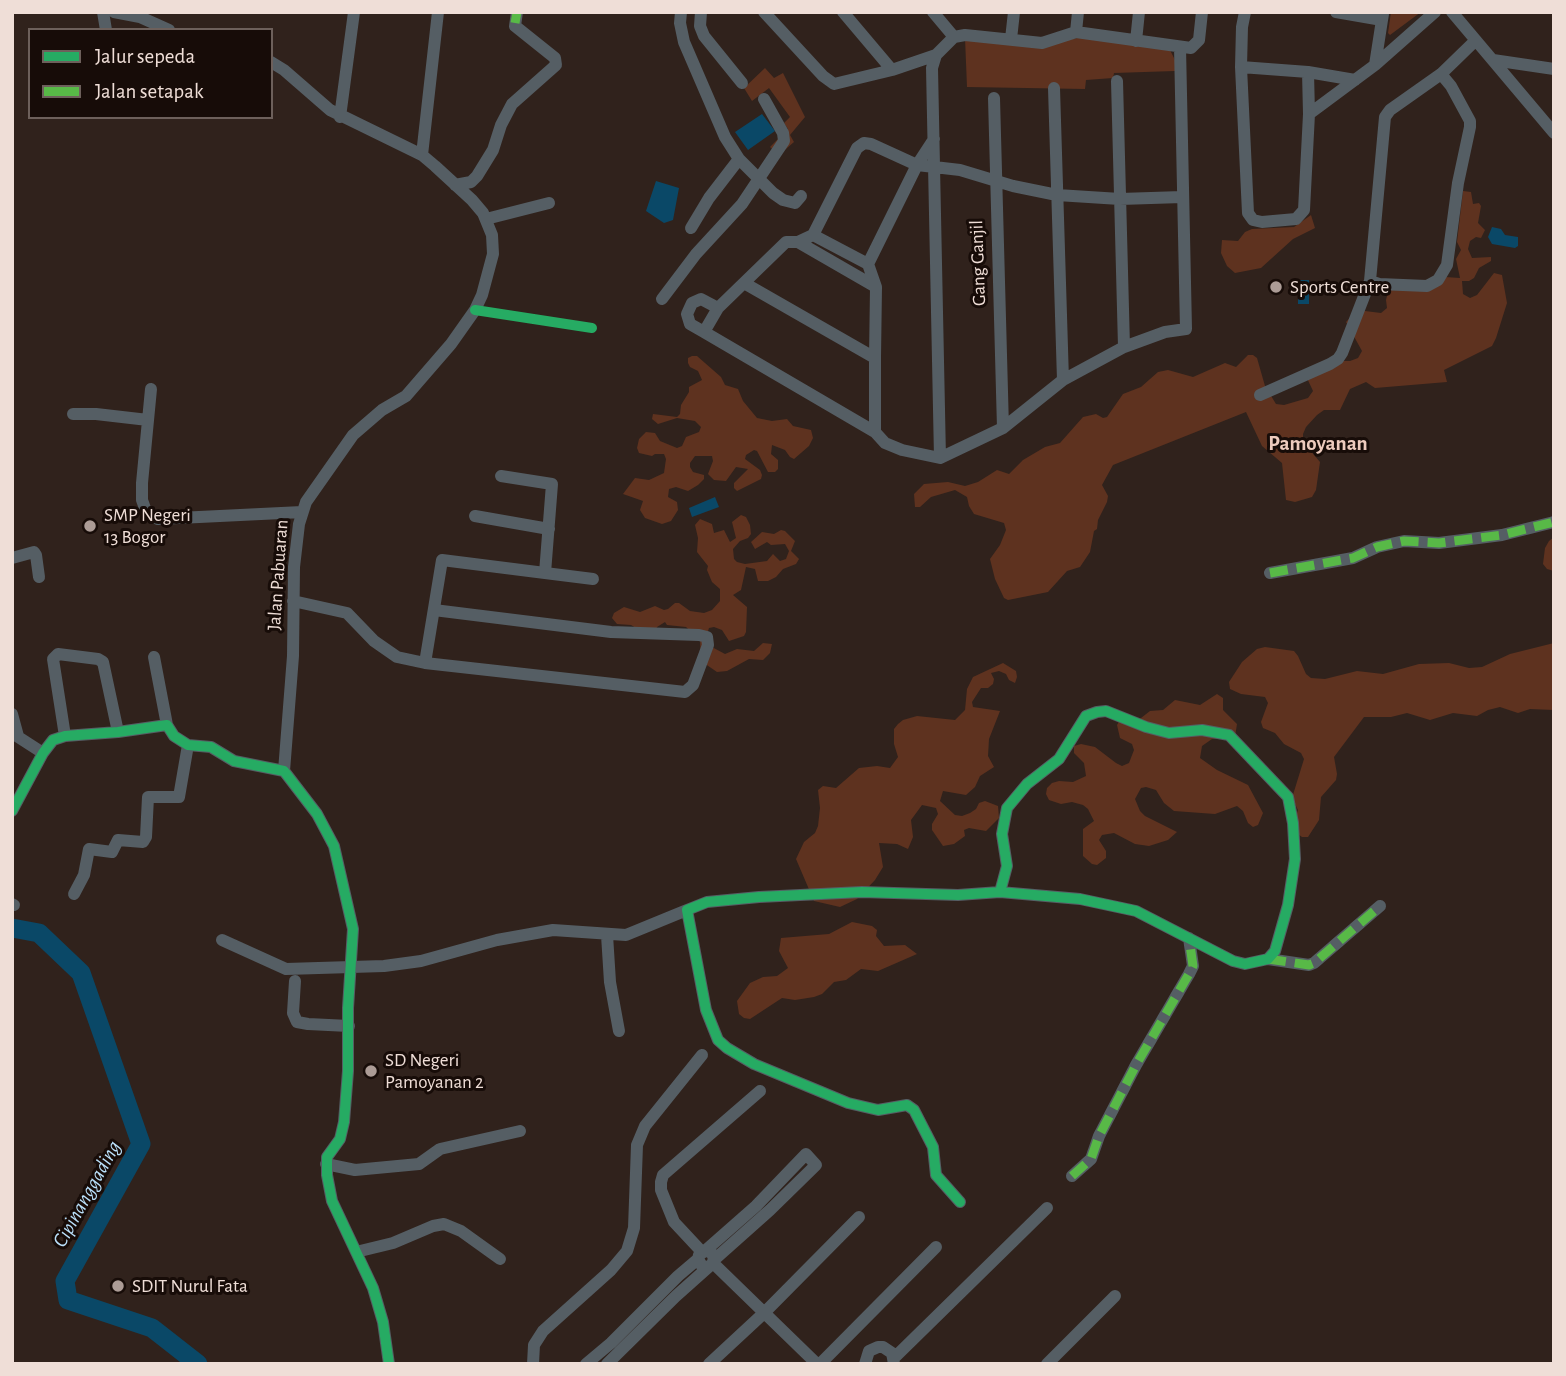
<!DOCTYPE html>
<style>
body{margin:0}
#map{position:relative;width:1566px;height:1376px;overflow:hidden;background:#30221c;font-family:"Alegreya Sans",sans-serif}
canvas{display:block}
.frame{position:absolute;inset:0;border:14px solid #efded7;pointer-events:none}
.legend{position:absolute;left:28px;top:28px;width:245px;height:91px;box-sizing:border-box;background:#170c08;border:2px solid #6d605b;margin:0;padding:9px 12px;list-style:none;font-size:21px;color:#efded7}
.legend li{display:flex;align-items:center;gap:14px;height:35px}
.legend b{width:35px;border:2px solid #6d605b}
</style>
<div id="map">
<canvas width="1566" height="1376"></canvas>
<div class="frame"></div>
<ul class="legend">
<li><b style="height:9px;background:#26ab63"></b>Jalur sepeda</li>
<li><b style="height:9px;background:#58b947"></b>Jalan setapak</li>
</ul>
</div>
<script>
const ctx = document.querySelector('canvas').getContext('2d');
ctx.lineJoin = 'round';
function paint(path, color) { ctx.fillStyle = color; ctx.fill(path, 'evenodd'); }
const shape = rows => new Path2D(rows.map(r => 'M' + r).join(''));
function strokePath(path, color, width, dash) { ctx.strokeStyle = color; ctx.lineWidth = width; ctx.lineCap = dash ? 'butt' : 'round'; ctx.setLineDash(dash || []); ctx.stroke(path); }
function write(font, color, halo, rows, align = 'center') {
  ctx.font = font + ' "Alegreya Sans",sans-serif'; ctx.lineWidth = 6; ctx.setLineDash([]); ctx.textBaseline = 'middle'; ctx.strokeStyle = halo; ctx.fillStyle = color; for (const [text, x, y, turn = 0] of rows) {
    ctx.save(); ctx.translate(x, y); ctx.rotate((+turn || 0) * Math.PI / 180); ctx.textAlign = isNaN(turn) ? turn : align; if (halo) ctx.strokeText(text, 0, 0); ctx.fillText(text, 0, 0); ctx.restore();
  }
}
paint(shape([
 [1391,12,1421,12,1390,35,1388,33],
 [1083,37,1170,50,1175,60,1175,71,1114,73,1113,78,1086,80,1085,89,967,87,965,38,1048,43],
 [765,68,774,78,783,73,805,117,790,135,794,142,779,155,770,147,788,129,784,123,790,117,769,88,752,101,744,88],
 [1463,191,1471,192,1473,204,1479,203,1481,206,1478,223,1485,230,1481,238,1476,237,1470,241,1468,249,1472,258,1491,257,1491,261,1479,268,1474,278,1469,281,1462,281,1463,294,1470,298,1477,295,1494,273,1502,275,1507,303,1496,338,1492,346,1444,370,1447,382,1375,388,1366,382,1350,389,1340,410,1324,410,1317,415,1306,427,1303,434,1303,442,1320,462,1316,490,1312,497,1295,502,1286,500,1282,463,1262,446,1246,412,1113,465,1102,485,1108,496,1107,502,1098,520,1097,529,1094,531,1090,552,1080,567,1067,571,1048,592,1008,600,1004,598,995,579,990,559,1000,545,1006,530,1004,523,974,514,969,506,967,497,955,490,931,497,920,507,915,507,914,494,924,484,948,482,965,486,978,482,997,470,1009,474,1023,460,1045,447,1060,443,1083,417,1096,414,1103,418,1107,417,1123,394,1141,387,1158,372,1168,370,1193,377,1225,363,1236,367,1248,355,1253,355,1257,358,1265,386,1276,404,1284,405,1308,398,1313,391,1306,376,1342,361,1350,361,1358,358,1362,351,1346,322,1357,310,1381,313,1387,308,1386,300,1388,292,1396,287,1445,277,1460,278,1456,259,1461,250,1457,242],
 [1311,215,1315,228,1293,239,1261,268,1235,273,1227,266,1221,253,1222,240,1238,241,1245,232,1252,229,1294,227],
 [692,356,697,356,721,377,725,385,738,389,743,401,757,418,772,421,787,419,793,426,811,430,813,438,809,446,794,459,790,457,785,450,772,445,771,454,778,460,778,469,775,472,768,472,757,451,754,450,746,455,745,459,760,470,762,475,761,479,737,491,734,488,734,483,748,469,736,467,726,481,714,480,708,474,713,461,712,456,695,456,690,463,690,467,693,472,704,475,704,479,698,485,688,491,676,487,669,489,668,497,677,502,678,510,671,521,662,524,645,518,640,510,643,501,623,494,635,478,649,480,664,473,666,459,664,454,655,454,652,456,639,453,637,448,639,439,646,432,655,433,660,441,677,448,682,446,686,437,699,432,701,427,695,421,677,418,658,424,652,419,653,414,677,417,680,414,681,405,689,392,689,387,702,380,698,371,690,367,688,363,688,358],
 [741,515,746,517,750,525,751,534,748,538,740,541,733,549,734,559,737,562,745,564,767,561,773,554,780,561,786,559,789,551,785,544,771,545,767,542,755,549,751,542,762,532,774,534,781,530,785,531,795,541,791,551,799,559,796,564,783,569,776,577,768,581,758,581,755,569,746,567,741,590,733,595,747,607,746,632,744,636,729,641,722,630,714,627,709,628,706,637,710,646,725,654,737,649,754,651,763,643,772,644,770,653,763,660,749,659,727,671,717,672,701,661,700,640,686,627,667,625,665,622,657,627,655,636,651,637,631,625,617,624,612,618,614,613,624,607,640,612,655,606,664,610,668,609,675,603,679,603,690,611,704,613,712,610,720,601,720,589,712,582,707,570,708,566,697,552,698,538,695,525,700,519,712,524,714,533,724,530,730,542,736,538,732,522],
 [1554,537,1554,571,1547,569,1543,564,1545,548,1549,541],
 [1554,643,1554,710,1530,709,1518,713,1500,707,1488,710,1477,716,1453,713,1430,720,1407,713,1391,717,1364,717,1334,757,1337,774,1336,780,1321,797,1319,820,1308,837,1302,837,1291,829,1298,810,1292,798,1304,759,1301,753,1284,744,1275,733,1263,728,1261,722,1268,703,1265,697,1241,694,1230,689,1229,682,1242,662,1257,649,1265,647,1294,651,1298,656,1306,674,1311,678,1325,679,1357,671,1383,674,1419,664,1449,663,1469,668,1482,667,1510,654],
 [1003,663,1016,671,1017,677,1015,683,1009,680,1006,674,999,671,991,673,994,679,993,684,988,688,981,688,972,702,973,707,1000,711,989,739,988,756,994,767,980,776,975,787,966,795,943,791,940,801,955,815,962,816,970,813,976,809,979,803,985,801,998,806,999,818,986,831,969,828,964,830,965,836,954,844,943,846,932,830,932,824,938,814,936,808,922,805,911,820,913,837,908,849,897,844,879,843,883,867,875,880,857,899,840,907,814,901,796,859,804,842,815,833,818,826,820,808,818,790,823,786,836,788,859,768,877,766,890,768,898,757,894,744,894,729,898,724,903,720,917,716,955,720,965,710,967,689,973,677],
 [1217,694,1223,698,1223,710,1237,724,1235,737,1212,739,1202,746,1200,758,1217,770,1248,785,1263,813,1258,825,1253,827,1248,823,1243,811,1237,806,1215,814,1174,811,1164,803,1156,790,1146,787,1141,788,1135,799,1140,811,1145,816,1177,832,1168,840,1149,846,1135,844,1114,833,1102,835,1099,840,1106,851,1106,858,1097,865,1092,864,1083,856,1083,829,1094,821,1088,809,1083,805,1072,802,1061,804,1049,800,1046,794,1047,788,1052,783,1059,781,1073,782,1086,776,1084,763,1074,753,1074,746,1081,744,1095,747,1116,763,1122,766,1129,763,1134,750,1132,744,1120,738,1117,725,1120,720,1132,725,1150,711,1163,710,1175,700,1200,705],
 [852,922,872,926,877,930,876,936,884,946,905,945,917,954,878,971,861,969,846,980,834,982,822,994,814,997,795,1000,782,998,750,1019,744,1018,739,1014,737,1001,750,983,763,977,777,976,788,968,779,951,781,938,829,934]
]), '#5e321f');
paint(shape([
 [762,114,775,131,748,150,735,132],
 [656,181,679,188,673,220,664,223,646,211],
 [1492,227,1501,229,1505,235,1518,237,1518,246,1515,248,1492,244,1488,237],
 [1298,280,1309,280,1309,304,1298,304],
 [715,497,719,507,692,517,689,508]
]), '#0a4867');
strokePath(shape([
 [12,928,39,933,81,973,141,1144,65,1281,68,1300,152,1328,198,1364]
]), '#0a4867', 19);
strokePath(shape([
 [103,12,106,30],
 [114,12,140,17,169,30],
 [681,12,680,23,684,42,725,137,739,159,773,193,783,200,795,203,801,196],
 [701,12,700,26,704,36,742,83],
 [764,12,823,76,834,84,892,70,936,55,954,37,965,35,1042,43,1076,32,1191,48,1199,40,1202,12],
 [843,12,892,70],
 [933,12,954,37],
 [1245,12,1242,27,1241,67,1308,72,1355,80],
 [1336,12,1382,20,1383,14],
 [1452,12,1554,133],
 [1076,32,1078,12],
 [1011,39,1014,12],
 [1136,41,1139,12],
 [936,55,932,68,940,458],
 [1493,60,1554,69],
 [271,62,284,70,330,110,422,155,435,166,472,200,483,213,492,235,493,254,482,295,475,310,451,344,406,396,382,410,353,435,306,502,299,524,294,567,293,656,284,771],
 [1375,65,1435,12],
 [1241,67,1248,213,1253,220,1262,222,1296,219,1304,210,1309,114,1308,72],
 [1117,81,1124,347],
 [1054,88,1063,380],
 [994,98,1003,428],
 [1309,114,1375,65,1382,20],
 [340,117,354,12],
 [422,155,438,12],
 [455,185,471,182,477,176,493,150,501,125,512,104,556,65,555,58,515,26,517,12],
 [486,219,549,203],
 [691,228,709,198,739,159],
 [813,235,868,264,876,287],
 [798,242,876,287,875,358],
 [868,264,917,165,934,139],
 [1370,281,1379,284,1427,286,1438,280,1447,265,1458,183,1470,127,1470,121,1451,86,1441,74],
 [662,299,696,254,742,204,784,141,783,133,764,99],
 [718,308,701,299,692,303,687,314,690,324,704,332,718,308,786,242,798,242,813,235,857,148,864,143,871,144,917,165,960,170,1013,186,1057,195,1120,199,1182,197],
 [704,332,875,432,875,358,744,283],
 [151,389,142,483,142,500,147,514,158,519,302,512],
 [1260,395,1330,364,1338,359,1342,353,1370,281,1385,117,1390,110,1441,74,1475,41],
 [73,414,96,414,148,420],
 [875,432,885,443,902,450,940,458,1003,428,1063,380,1124,347,1165,332,1186,329,1180,47],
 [475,516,549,529],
 [12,558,34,552,36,555,39,577],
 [545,573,593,579],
 [1270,573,1353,558,1377,547,1404,541,1439,543,1502,535,1554,522],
 [293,601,347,613,374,641,397,657,425,663,442,560,545,573,552,484,501,476],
 [154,657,167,725],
 [425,663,685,692,693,685,708,645,707,637,699,635,611,632,434,610],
 [12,714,18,736],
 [12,733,43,753],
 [65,736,53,659,58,654,98,659,103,662,118,732],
 [12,811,43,753,53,740,65,736,118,732,167,725,174,736,188,745,211,747,234,761,284,771,317,814,334,846,353,929,348,1008,348,1071,344,1122,340,1139,327,1157,327,1175,332,1201,373,1288,383,1322,389,1364],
 [74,894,84,875,89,849,112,852,118,840,143,842,146,837,148,797,179,797,188,745],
 [12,904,14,905],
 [607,935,610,982,619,1031],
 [222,940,286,969,384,966,421,961,497,940,553,930,626,935,687,910],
 [1268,959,1309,965,1314,963,1380,906],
 [295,981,293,1013,297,1022,308,1024,349,1026],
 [326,1164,355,1170,419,1164,440,1149,520,1131],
 [1072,1176,1091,1159,1099,1136,1136,1065,1189,974,1193,966,1189,938],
 [960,1202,936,1175,933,1147,914,1110,907,1105,878,1110,848,1103,754,1064,727,1048,718,1040,706,1010,687,910,707,902,759,897,862,892,958,895,1000,892,1007,866,1002,834,1007,808,1027,784,1059,759,1086,716,1097,712,1106,711,1146,727,1169,733,1202,730,1229,735,1288,797,1293,823,1295,859,1288,905,1275,951,1268,959,1245,964,1233,961,1136,911,1080,899,1000,892],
 [706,1250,756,1206,806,1154,816,1165,770,1210,715,1259],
 [356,1252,393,1243,433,1226,444,1224,461,1231,500,1259],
 [702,1252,674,1222,661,1190,661,1182,663,1175,760,1091],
 [713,1263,817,1364],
 [894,1358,1047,1208],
 [533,1364,534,1345,543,1331,611,1270,627,1251,634,1228,637,1145,645,1126,702,1055],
 [586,1364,611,1343,678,1276,698,1259],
 [607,1364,676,1296,713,1263,714,1255,706,1250,699,1255,698,1259,702,1266,707,1267],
 [709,1364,764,1313,859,1217],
 [820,1364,936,1247],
 [865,1364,869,1351,878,1347,883,1347,892,1353,894,1364],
 [1047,1364,1115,1296]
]), '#555e64', 12);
strokePath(shape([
 [515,23,517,12],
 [1270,573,1353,558,1377,547,1404,541,1439,543,1502,535,1554,522],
 [1268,959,1309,965,1314,963,1380,906],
 [1072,1176,1091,1159,1099,1136,1136,1065,1189,974,1193,966,1189,938]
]), '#58b947', 9, [18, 9]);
strokePath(shape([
 [475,310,592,328],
 [12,811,43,753,53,740,65,736,118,732,167,725,174,736,188,745,211,747,234,761,284,771,317,814,334,846,353,929,348,1008,348,1071,344,1122,340,1139,327,1157,327,1175,332,1201,373,1288,383,1322,389,1364],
 [960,1202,936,1175,933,1147,914,1110,907,1105,878,1110,848,1103,754,1064,727,1048,718,1040,706,1010,687,910,707,902,759,897,862,892,958,895,1000,892,1007,866,1002,834,1007,808,1027,784,1059,759,1086,716,1097,712,1106,711,1146,727,1169,733,1202,730,1229,735,1288,797,1293,823,1295,859,1288,905,1275,951,1268,959,1245,964,1233,961,1136,911,1080,899,1000,892]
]), '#26ab63', 10);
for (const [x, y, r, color] of [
 [1276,287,7,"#ac9c96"],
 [90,526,7,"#ac9c96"],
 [371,1071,7,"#ac9c96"],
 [118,1286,7,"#ac9c96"]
]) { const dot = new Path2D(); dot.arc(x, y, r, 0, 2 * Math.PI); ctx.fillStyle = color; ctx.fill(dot); strokePath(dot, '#170c08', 2.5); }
write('19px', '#efded7', '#170c08', [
 ["Gang Ganjil",978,263,-92],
 ["Jalan Pabuaran",278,575,-86]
]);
write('19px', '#efded7', '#170c08', [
 ["Sports Centre",1290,287],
 ["SMP Negeri",104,515],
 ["13 Bogor",104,537],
 ["SD Negeri",385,1060],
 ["Pamoyanan 2",385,1082],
 ["SDIT Nurul Fata",132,1286]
], 'left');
write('bold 21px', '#edcbbd', '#170c08', [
 ["Pamoyanan",1318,444]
]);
write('italic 21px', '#b9dff9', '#170c08', [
 ["Cipinanggading",87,1194,-61]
]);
</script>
